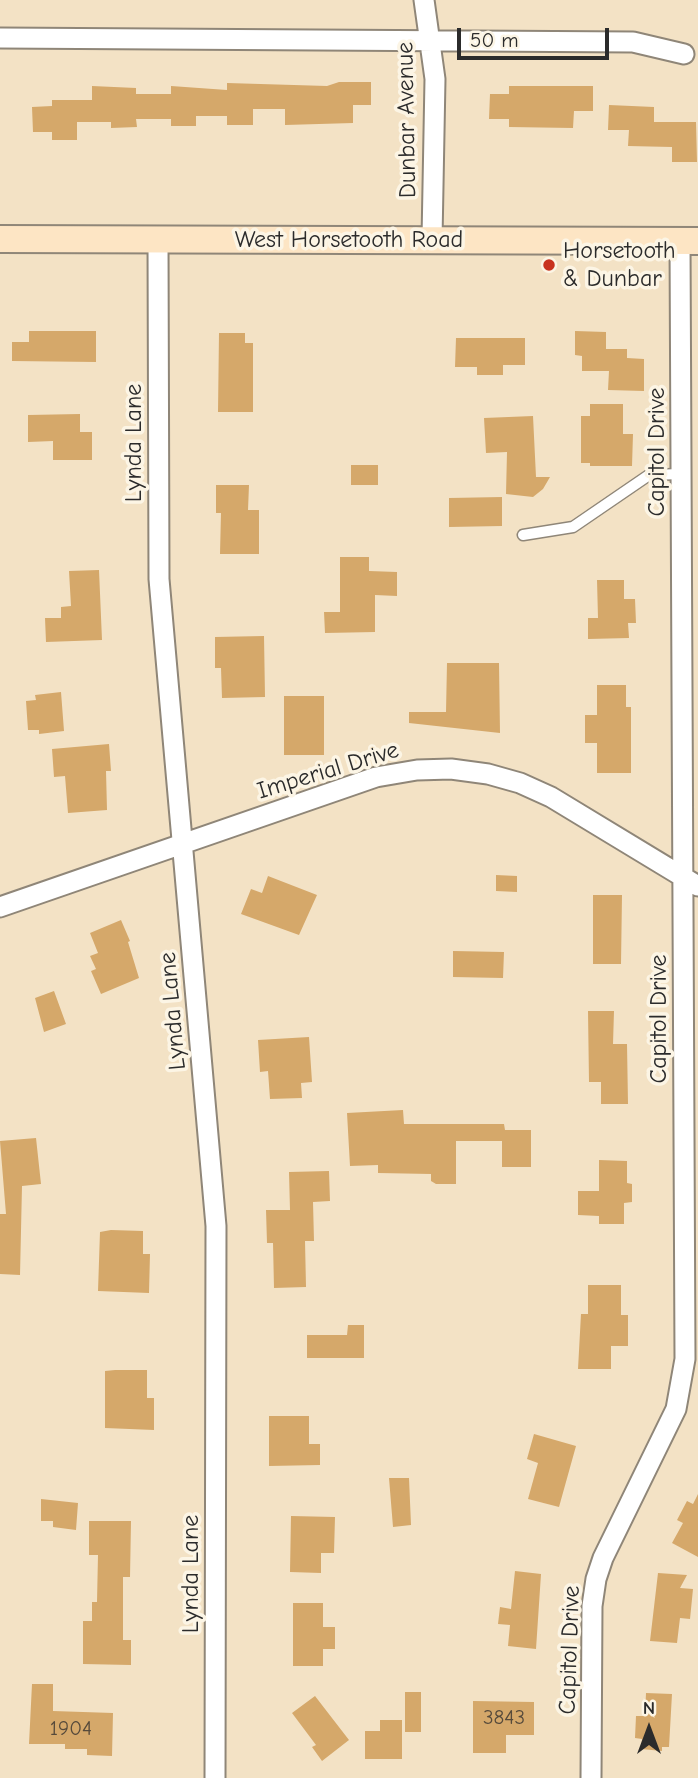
<!DOCTYPE html>
<style>
body{margin:0}
#map{position:relative;width:698px;height:1778px;overflow:hidden;background:#f3e2c5;font-family:"Comic Neue",sans-serif}
canvas{display:block}
.north{position:absolute;left:614px;top:1694px;width:70px;height:70px;-webkit-text-stroke:5px #fcf5e5;paint-order:stroke;rotate:0deg;font-size:19px;font-weight:700;line-height:28px;text-align:center;color:#2b2b2b}
.north::after{content:'';display:block;margin:auto;width:24px;height:32px;background:#2b2b2b;clip-path:polygon(50% 0,100% 100%,50% 72%,0 100%)}
.scale{position:absolute;left:457px;top:28px;width:152px;height:32px;box-sizing:border-box;border:4px solid #2b2b2b;border-top:0;padding-left:9px;font-size:21px;line-height:24px;white-space:nowrap;color:#2b2b2b;-webkit-text-stroke:5px #fcf5e5;paint-order:stroke}
</style>
<div id="map">
<canvas width="698" height="1778"></canvas>
<div class="north">N</div>
<div class="scale">50 m</div>
</div>
<script>
const ctx = document.querySelector('canvas').getContext('2d');
ctx.lineJoin = 'round';
function paint(path, color) { ctx.fillStyle = color; ctx.fill(path, 'evenodd'); }
const shape = rows => new Path2D(rows.map(r => 'M' + r).join(''));
function strokePath(path, color, width, dash) { ctx.strokeStyle = color; ctx.lineWidth = width; ctx.lineCap = dash ? 'butt' : 'round'; ctx.setLineDash(dash || []); ctx.stroke(path); }
function write(font, color, halo, rows, align = 'center') {
  ctx.font = font + ' "Comic Neue",sans-serif'; ctx.lineWidth = 7; ctx.setLineDash([]); ctx.textBaseline = 'middle'; ctx.strokeStyle = halo; ctx.fillStyle = color; for (const [text, x, y, turn = 0] of rows) {
    ctx.save(); ctx.translate(x, y); ctx.rotate((+turn || 0) * Math.PI / 180); ctx.textAlign = isNaN(turn) ? turn : align; if (halo) ctx.strokeText(text, 0, 0); ctx.fillText(text, 0, 0); ctx.restore();
  }
}
paint(shape([
 [339,82,371,82,371,105,353,105,353,123,285,125,285,109,253,109,253,125,227,125,227,116,196,116,196,126,171,126,171,119,136,119,137,127,111,128,111,122,77,122,77,140,52,140,52,132,33,132,32,107,52,106,52,100,92,100,92,86,136,88,136,94,171,94,171,86,227,90,227,83,327,86],
 [509,86,593,86,593,111,574,111,573,128,509,127,509,119,489,119,490,94,509,94],
 [609,105,654,107,654,122,696,122,697,162,672,162,672,147,628,146,629,130,608,130],
 [29,331,96,331,96,362,12,361,12,342,29,342],
 [575,331,606,332,606,349,627,349,627,358,644,359,644,391,608,390,609,371,582,371,582,356,575,355],
 [219,333,245,333,245,343,253,343,253,412,218,412],
 [456,338,525,338,525,365,503,365,503,375,477,375,477,367,455,367],
 [590,404,623,404,623,434,633,434,632,466,590,466,590,463,581,463,581,416,590,416],
 [80,414,80,432,92,432,92,460,53,460,53,441,28,442,28,415],
 [533,416,536,477,550,477,543,489,533,497,506,494,507,452,486,453,484,418],
 [351,465,378,465,378,485,351,485],
 [216,485,249,485,248,510,259,510,259,554,220,554,221,513,216,513],
 [502,497,502,526,449,527,449,498],
 [340,557,369,557,369,571,397,572,397,596,375,595,375,632,325,633,324,612,340,612],
 [99,570,102,640,46,642,45,618,61,618,61,607,71,606,69,571],
 [597,580,624,580,624,599,635,599,636,623,628,623,629,638,588,639,588,618,598,618],
 [264,636,265,697,222,698,221,668,215,668,215,637],
 [447,663,499,663,500,733,409,723,409,712,446,712],
 [597,685,626,685,626,707,631,707,631,773,597,773,597,743,585,743,585,715,597,715],
 [61,692,64,731,39,734,39,730,28,730,26,701,36,700,35,695],
 [284,696,324,696,324,755,284,755],
 [109,744,111,771,106,771,107,810,68,813,65,776,54,777,52,749],
 [496,875,517,876,517,892,496,891],
 [268,876,317,895,299,935,241,914,251,889,262,893],
 [593,895,622,895,621,964,593,964],
 [121,920,130,941,128,942,139,978,101,994,91,971,96,969,90,956,98,953,90,933],
 [453,951,504,952,503,978,453,977],
 [54,991,66,1024,44,1032,35,998],
 [588,1011,614,1011,613,1044,627,1044,628,1104,601,1104,601,1082,589,1082],
 [309,1037,312,1082,301,1083,302,1098,270,1099,268,1071,260,1072,258,1040],
 [403,1110,404,1124,504,1124,505,1130,531,1130,531,1167,502,1167,502,1141,456,1141,456,1184,436,1184,431,1181,431,1174,378,1173,378,1165,350,1166,347,1113],
 [36,1138,41,1184,22,1186,20,1275,0,1274,0,1214,6,1214,0,1141],
 [599,1160,627,1161,627,1183,632,1184,632,1202,624,1203,624,1224,599,1224,599,1216,578,1215,578,1191,599,1191],
 [329,1171,330,1201,313,1202,314,1241,305,1241,306,1287,274,1288,273,1243,267,1243,266,1210,290,1210,289,1172],
 [111,1230,143,1231,143,1254,150,1254,149,1293,98,1291,100,1232],
 [588,1285,621,1285,621,1315,628,1315,628,1346,611,1346,611,1369,578,1369,581,1314,588,1314],
 [348,1325,364,1325,364,1358,307,1358,307,1335,347,1335],
 [115,1370,147,1370,147,1398,154,1398,154,1430,105,1428,105,1371],
 [269,1416,309,1416,309,1444,320,1444,320,1465,269,1466],
 [534,1434,576,1446,559,1507,528,1499,538,1463,527,1459],
 [389,1478,409,1478,411,1525,393,1527],
 [698,1494,698,1557,672,1543,683,1523,677,1520,687,1501,693,1504],
 [41,1499,78,1503,76,1530,53,1527,53,1521,41,1521],
 [291,1516,335,1517,334,1553,321,1553,321,1573,290,1572],
 [89,1521,131,1521,130,1577,123,1577,123,1640,131,1640,131,1665,83,1664,83,1621,92,1621,92,1602,97,1602,98,1555,89,1555],
 [515,1571,541,1574,536,1649,508,1646,510,1625,498,1624,500,1607,511,1609],
 [658,1573,687,1575,680,1588,693,1589,690,1619,680,1618,677,1643,650,1641],
 [293,1603,323,1603,323,1627,335,1627,335,1649,323,1649,323,1666,293,1666],
 [32,1684,53,1684,53,1711,113,1713,112,1756,87,1755,87,1749,65,1749,65,1744,29,1744],
 [405,1692,421,1692,421,1732,405,1732],
 [646,1693,672,1694,669,1747,662,1747,662,1751,641,1749,642,1739,635,1738,636,1716,645,1716],
 [315,1696,349,1740,322,1761,312,1747,316,1745,292,1713],
 [473,1701,534,1702,534,1735,506,1735,506,1753,473,1753],
 [380,1720,402,1720,402,1759,365,1759,365,1731,380,1731]
]), '#d5a86a');
const service = shape([
 [523,535,573,527,649,475,681,474]
]);
const minor = shape([
 [424,0,435,79,432,239],
 [0,38,633,42,684,54],
 [158,240,159,579,216,1226,215,1778],
 [0,907,376,777,417,770,451,769,488,774,520,783,551,797,698,886],
 [591,1778,592,1606,596,1579,603,1558,676,1409,685,1359,680,241]
]);
const secondary = shape([
 [0,239,698,241]
]);
strokePath(service, '#8f8678', 13);
strokePath(minor, '#8f8678', 23);
strokePath(secondary, '#8f8678', 30);
strokePath(service, '#fff', 10);
strokePath(minor, '#fff', 19);
strokePath(secondary, '#fde5c4', 26);
for (const [x, y, r, color] of [
 [549,265,7,"#c8321e"]
]) { const dot = new Path2D(); dot.arc(x, y, r, 0, 2 * Math.PI); ctx.fillStyle = color; ctx.fill(dot); strokePath(dot, '#fcf5e5', 2.5); }
write('21px', '#564a3b', null, [
 ["3843",504,1718],
 ["1904",71,1729]
]);
write('24px', '#2b2b2b', '#fcf5e5', [
 ["Dunbar Avenue",407,120,-91],
 ["West Horsetooth Road",349,240],
 ["Lynda Lane",134,443,-90],
 ["Capitol Drive",657,452,-90],
 ["Imperial Drive",328,771,-17],
 ["Lynda Lane",173,1011,-95],
 ["Capitol Drive",659,1019,-90],
 ["Lynda Lane",191,1574,-90],
 ["Capitol Drive",570,1650,-88]
]);
write('24px', '#2b2b2b', '#fcf5e5', [
 ["Horsetooth",563,251],
 ["& Dunbar",563,279]
], 'left');
</script>
